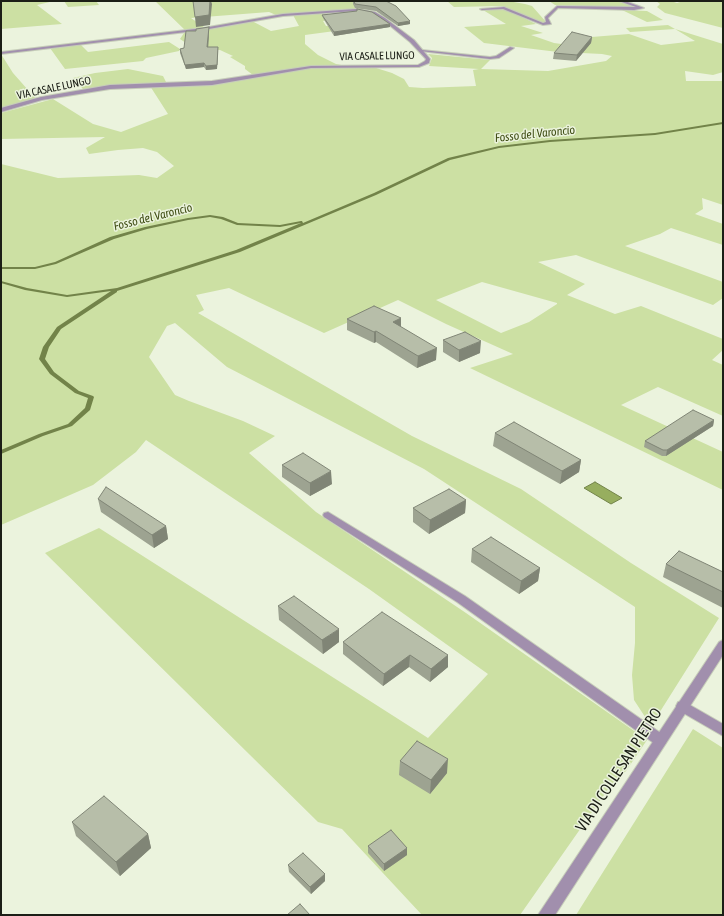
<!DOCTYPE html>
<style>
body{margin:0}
#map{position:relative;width:724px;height:916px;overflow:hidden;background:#ebf3dd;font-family:"Asap Condensed",sans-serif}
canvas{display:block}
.frame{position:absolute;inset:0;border:2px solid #1b1e16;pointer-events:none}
</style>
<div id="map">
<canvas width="724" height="916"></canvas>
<div class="frame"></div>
</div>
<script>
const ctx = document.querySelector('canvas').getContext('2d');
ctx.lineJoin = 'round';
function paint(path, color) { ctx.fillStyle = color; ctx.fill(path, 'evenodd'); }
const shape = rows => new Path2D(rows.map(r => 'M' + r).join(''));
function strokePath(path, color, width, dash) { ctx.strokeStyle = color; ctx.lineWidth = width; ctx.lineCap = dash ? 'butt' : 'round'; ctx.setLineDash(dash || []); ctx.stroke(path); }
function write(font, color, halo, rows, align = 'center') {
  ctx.font = font + ' "Asap Condensed",sans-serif'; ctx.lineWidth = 3; ctx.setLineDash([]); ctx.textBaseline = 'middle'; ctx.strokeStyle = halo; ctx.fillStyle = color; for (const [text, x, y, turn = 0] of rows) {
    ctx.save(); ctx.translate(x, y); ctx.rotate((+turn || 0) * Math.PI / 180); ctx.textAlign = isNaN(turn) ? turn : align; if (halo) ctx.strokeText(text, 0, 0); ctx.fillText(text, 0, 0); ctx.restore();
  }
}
paint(shape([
 [1,1,54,1,37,5,62,24,1,29],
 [64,1,96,1,99,5,68,7],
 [155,1,369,1,372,8,276,15,269,12,191,18,204,27,186,31],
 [447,1,508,1,525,4,532,6,547,23,540,23,503,6,454,7],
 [549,1,617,1,637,8,555,5],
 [656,1,671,1,677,3,683,1,723,1,723,28,665,13,657,7,660,4],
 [487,9,503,9,512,12,536,24,521,26,543,33,531,35,554,43,576,46,558,52,484,43,464,27,506,24,483,10],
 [622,10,647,11,663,20,647,22],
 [328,13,329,20,323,21,326,26,387,24,305,35,305,44,318,55,336,64,353,67,373,67,392,73,404,79,409,87,423,88,476,86,473,70,479,69,429,66,432,58,428,54,490,60,481,69,548,71,606,61,612,56,602,54,561,52,579,38,629,34,661,45,695,41,675,29,630,32,626,28,668,25,675,29,723,44,723,72,713,75,685,71,686,81,723,81,723,205,702,198,703,209,695,214,723,224,723,245,671,228,660,234,625,246,723,282,723,298,713,305,576,255,538,262,585,284,567,295,615,314,641,306,723,339,723,350,712,360,723,365,723,416,658,387,621,405,723,452,723,490,470,368,513,354,446,324,398,300,324,333,229,288,196,295,204,310,198,313,412,436,521,489,631,563,719,618,651,726,634,700,632,675,635,643,635,607,424,469,227,367,175,323,167,326,149,357,175,395,189,401,243,421,275,436,249,453,316,512,466,613,647,740,626,771,611,785,520,915,422,915,342,829,318,822,45,553,99,528,428,738,488,674,369,589,146,440,136,452,93,485,1,525,1,164,58,178,139,175,157,178,174,166,157,152,143,148,118,150,89,154,86,148,105,137,1,139,1,113,53,99,93,124,121,132,168,114,150,86,210,85,253,75,245,69,245,66,230,57,233,56,220,50,195,49,180,39,184,33,252,21,271,31,299,26,293,15],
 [482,282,557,303,557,304,529,322,501,333,436,300],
 [169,42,180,49,179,51,146,58,143,61,65,69,50,48,80,44,88,52],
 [1,54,13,73,36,99,1,108],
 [128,69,163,76,167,84,141,83,83,89,73,78,95,73],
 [693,729,723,748,723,915,576,915]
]), '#cce0a3');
const water = shape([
 [595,482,622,498,611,504,584,488,595,482]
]);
paint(water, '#97ae5f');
strokePath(water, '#728349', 1);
paint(shape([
 [723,122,723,124,655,135,550,142,499,148,450,160,376,195,240,252,117,291,117,292,61,329,49,347,45,359,54,372,79,391,93,396,94,397,90,410,72,426,43,436,1,454,1,450,39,434,68,424,85,408,88,398,75,393,50,374,39,359,43,347,57,327,111,291,67,297,25,290,1,283,1,281,27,288,67,295,117,288,236,250,301,223,280,227,237,225,221,219,210,217,188,220,147,229,114,239,56,264,35,269,1,269,1,267,35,267,55,262,110,237,145,227,188,218,210,215,223,217,238,223,280,225,301,221,302,221,303,223,374,193,448,158,499,146,550,140,655,133,723,122]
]), '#728349');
const service = shape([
 [510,47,514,48,499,58,490,59,420,51,422,50,490,57,496,56,510,47],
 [328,512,465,596,665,736,667,740,665,744,660,746,655,744,457,602,324,517,323,515,324,513,328,512],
 [683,701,723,724,723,736,678,710,676,706,678,702,683,701]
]);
const minor = shape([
 [619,1,625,1,644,8,634,10,558,8,548,18,551,24,543,25,503,9,482,10,480,9,504,7,543,23,546,22,545,17,557,6,636,7,619,1],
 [356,9,375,12,385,18,414,40,430,59,429,63,419,67,311,68,212,85,110,89,42,100,1,112,1,108,41,97,110,85,212,81,311,66,418,65,425,61,426,59,410,42,383,20,373,14,356,11,283,16,203,30,1,54,1,52,203,28,283,14,356,9],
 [723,640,723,655,555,915,538,915,719,642,723,640]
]);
strokePath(service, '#c6cdb9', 2);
strokePath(minor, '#c6cdb9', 2);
paint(service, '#a18fad');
paint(minor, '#a18fad');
paint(shape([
 [353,1,396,6,410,24,398,26,376,11,355,8,353,4],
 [357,9,390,27,334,36,323,18,322,15,357,11],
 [209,27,209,30,208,47,218,51,217,69,206,70,204,67,186,69,180,53,180,49,184,48,196,31],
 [592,37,591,43,576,61,553,59,554,53],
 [401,318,401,327,436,360,417,368,376,342,374,343,347,330,347,319],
 [443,340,480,353,459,362,443,352],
 [714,420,713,426,666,456,662,456,644,447,645,441],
 [495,433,581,460,579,472,560,484,493,446],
 [282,465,332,484,310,496,282,477],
 [98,499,166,526,168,539,154,548,101,512],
 [466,500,465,513,429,534,413,522,413,508],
 [472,549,540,568,538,581,519,594,471,562],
 [666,564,723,572,723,608,663,577],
 [278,606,339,642,323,654,279,620],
 [343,642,448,655,448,667,430,682,409,667,383,686,343,654],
 [400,761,447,773,430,794,399,775],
 [72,822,148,834,151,848,120,876,76,836],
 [368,846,407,848,407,855,384,871,368,853],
 [288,865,325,874,325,881,311,894,289,872]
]), '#9da391');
paint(shape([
 [210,1,211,1,212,4,210,25,196,27,195,17],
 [410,21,410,24,398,26,398,23],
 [390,24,390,27,334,36,334,32],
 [209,27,209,30,208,51,207,47],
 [592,37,591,43,576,61,577,55],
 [218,47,217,69,206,70,206,66],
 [204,63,204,67,186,69,185,65],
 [401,318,401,329,393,322],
 [376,331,376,342,374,343,374,332],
 [481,341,480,353,459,362,459,350],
 [437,348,436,360,417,368,418,356],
 [714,420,713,426,666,456,667,450],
 [581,460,579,472,560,484,562,471],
 [331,471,332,484,310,496,310,483],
 [466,500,465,513,429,534,430,520],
 [166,526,168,539,154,548,152,535],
 [540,568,538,581,519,594,521,581],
 [339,629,339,642,323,654,322,640],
 [410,655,409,667,383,686,384,674],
 [448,655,448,667,430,682,431,669],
 [448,759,447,773,430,794,431,780],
 [148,834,151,848,120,876,116,862],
 [407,848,407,855,384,871,384,864],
 [325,874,325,881,311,894,310,887]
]), '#808576');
const building = shape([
 [193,1,210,1,209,15,195,17,193,1],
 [354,1,386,1,396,6,410,21,398,23,376,7,355,4,354,1],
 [357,9,372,12,390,24,334,32,322,15,357,11,357,9],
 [209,27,207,47,218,47,217,65,206,66,204,63,185,65,180,49,184,48,186,31,196,31,196,29,209,27],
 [572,32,592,37,577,55,554,53,572,32],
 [374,306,401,318,393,322,437,348,418,356,376,331,374,332,347,319,374,306],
 [465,332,481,341,459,350,443,340,465,332],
 [693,410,714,420,667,450,663,450,645,441,693,410],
 [514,422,581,460,562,471,495,433,514,422],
 [303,453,331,471,310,483,282,465,303,453],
 [106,487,166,526,152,535,98,499,106,487],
 [449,489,466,500,430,520,413,508,449,489],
 [491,537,540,568,521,581,472,549,491,537],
 [679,551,723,572,723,592,666,564,679,551],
 [294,596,339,629,322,640,278,606,294,596],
 [382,612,448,655,431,669,410,655,384,674,343,642,382,612],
 [417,741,448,759,431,780,400,761,417,741],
 [104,796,148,834,116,862,72,822,104,796],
 [391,830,407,848,384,864,368,846,391,830],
 [303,853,325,874,310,887,288,865,303,853],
 [300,904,310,915,287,915,300,904]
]);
paint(building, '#b7bea9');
strokePath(building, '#808576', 1);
write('11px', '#1b1e16', '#ebf3dd', [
 ["VIA CASALE LUNGO",377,56,-1],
 ["VIA CASALE LUNGO",54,88,-12]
]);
write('italic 12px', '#404e15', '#ebf3dd', [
 ["Fosso del Varoncio",535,134,-6],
 ["Fosso del Varoncio",153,217,-14]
]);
write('16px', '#1b1e16', '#ebf3dd', [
 ["VIA DI COLLE SAN PIETRO",619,770,-57]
]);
</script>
